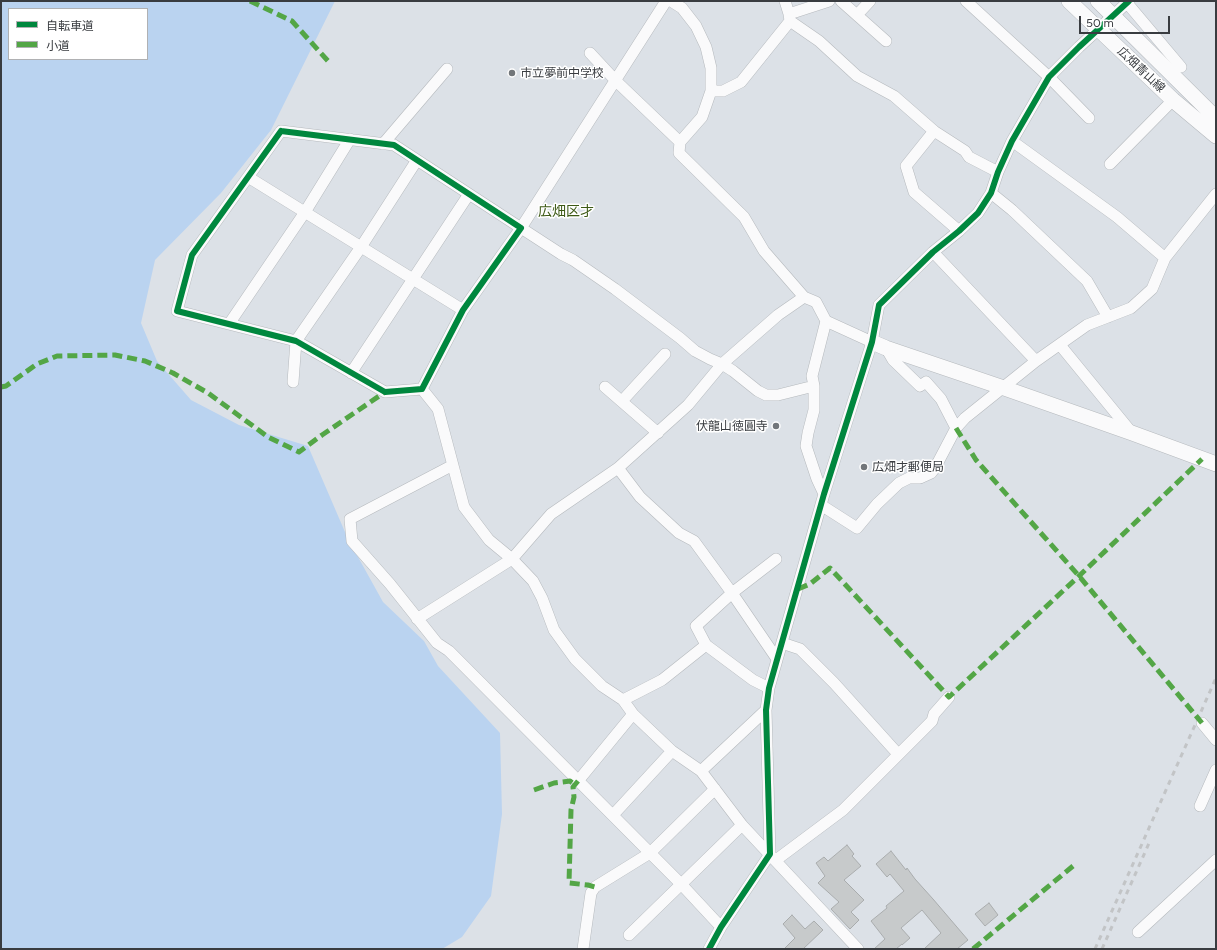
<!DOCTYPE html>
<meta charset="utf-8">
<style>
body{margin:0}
#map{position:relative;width:1217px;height:950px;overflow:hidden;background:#dce1e7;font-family:Figtree,"Noto Sans JP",sans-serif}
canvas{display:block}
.frame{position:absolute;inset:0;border:2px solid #393c40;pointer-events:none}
.legend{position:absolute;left:8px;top:8px;width:140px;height:52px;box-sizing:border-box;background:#fff;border:1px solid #b0b1b3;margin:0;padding:5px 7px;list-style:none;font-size:12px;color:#393c40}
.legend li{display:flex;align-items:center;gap:8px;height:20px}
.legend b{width:20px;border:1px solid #b0b1b3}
.scale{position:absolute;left:1079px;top:16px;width:91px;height:18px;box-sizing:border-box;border:2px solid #393c40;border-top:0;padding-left:5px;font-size:12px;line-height:14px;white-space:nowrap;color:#393c40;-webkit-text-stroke:3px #fff;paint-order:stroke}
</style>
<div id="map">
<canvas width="1217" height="950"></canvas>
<div class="frame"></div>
<ul class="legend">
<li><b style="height:5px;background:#00873e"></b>自転車道</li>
<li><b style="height:5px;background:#53a646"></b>小道</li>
</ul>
<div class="scale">50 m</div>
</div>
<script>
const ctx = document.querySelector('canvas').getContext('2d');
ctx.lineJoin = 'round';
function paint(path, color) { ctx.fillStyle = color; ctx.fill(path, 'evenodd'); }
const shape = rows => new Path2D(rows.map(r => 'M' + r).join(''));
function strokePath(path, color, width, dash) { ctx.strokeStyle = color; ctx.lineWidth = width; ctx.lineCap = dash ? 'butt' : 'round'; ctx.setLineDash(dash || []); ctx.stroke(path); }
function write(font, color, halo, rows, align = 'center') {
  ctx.font = font + ' Figtree,"Noto Sans JP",sans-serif'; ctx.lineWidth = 3; ctx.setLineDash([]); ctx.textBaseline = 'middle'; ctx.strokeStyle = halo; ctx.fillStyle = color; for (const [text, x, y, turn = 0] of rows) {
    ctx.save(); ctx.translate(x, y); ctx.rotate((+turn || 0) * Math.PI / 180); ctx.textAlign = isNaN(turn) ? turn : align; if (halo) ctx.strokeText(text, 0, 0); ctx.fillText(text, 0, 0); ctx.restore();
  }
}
paint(shape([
 [1,1,335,1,271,130,221,193,155,260,141,323,157,361,191,400,239,425,308,446,348,539,383,602,424,641,438,666,500,733,502,814,491,896,462,937,442,949,1,949],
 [9,9,147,9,147,59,9,59]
]), '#bad3f0');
const building = shape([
 [847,845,854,854,852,856,861,866,844,880,864,900,851,912,859,920,850,929,831,909,839,902,818,883,825,876,816,863,824,857,828,861,847,845],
 [891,851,906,870,907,868,915,879,933,899,968,940,957,949,924,949,941,933,922,910,901,928,910,938,902,945,902,944,896,949,874,949,885,939,871,921,887,908,886,906,904,891,890,874,887,877,876,864,891,851],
 [989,903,998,915,985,926,975,914,989,903],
 [792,915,805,929,814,921,823,930,803,949,784,949,795,938,783,924,792,915]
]);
paint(building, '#c7cacb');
strokePath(building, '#a9acad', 1);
const street = shape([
 [666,1,521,228,561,254,573,260,615,289,680,338,695,351,710,359,722,364,733,371,758,391,766,395,778,395,814,386],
 [671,1,682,8,696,26,706,47,711,68,711,91,702,117,680,142,679,153,744,217,764,251,804,297,816,302,826,321,872,342],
 [841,1,886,41],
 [966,1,1049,77,1089,118],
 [1127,3,1181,67],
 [789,14,829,1],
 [857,15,870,1],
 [790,21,819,41,857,76,894,96,934,131,965,151,969,157,998,172],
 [590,53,616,81,680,142],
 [711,91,723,91,741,82,790,21,789,14,785,1],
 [281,131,394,145,521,228,463,310,422,389,385,392,296,341,177,311,192,255,281,131],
 [934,131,906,166,914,192,959,231],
 [1012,141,1117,217,1165,258],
 [383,144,447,69],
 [1110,164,1173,100],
 [248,177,463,310],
 [991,193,1012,210,1087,281,1108,317],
 [933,252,1036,361],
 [229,324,305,212,350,139],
 [1060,345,1132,433],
 [886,348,893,360,920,386,926,382,941,399,956,428],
 [351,373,469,194],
 [293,382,296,341,361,247,417,160],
 [605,387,658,433],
 [422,389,438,409,464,507,489,540,512,559,533,581,542,598,554,630,575,659,602,686,623,700,633,714,672,751,701,771,742,825,858,949],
 [622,401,665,354],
 [453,465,350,519,352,541,390,584,437,643,449,651,682,885,721,927],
 [618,468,640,497,679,533,694,541,732,593,777,659],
 [824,494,817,479,806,446,808,433,814,410,814,386,812,376,826,321],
 [821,505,857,528,877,504,899,483,909,478,920,478,931,473,935,468,956,428,965,418,1036,361,1087,325,1131,308,1152,289,1165,258,1216,194],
 [417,619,512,559,551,514,618,468,688,405,722,364,778,315,804,297],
 [782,643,800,649,834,683,898,754],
 [769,688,753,680,706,645,696,626,732,593,776,559],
 [623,700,662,680,706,645],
 [1202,723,1216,740],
 [701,771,766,710],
 [578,781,633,714],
 [1200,806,1216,770],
 [613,815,672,751],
 [776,860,843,810,932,721,934,714,949,697],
 [1138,932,1216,860],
 [629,935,742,825],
 [583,949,591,893,595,887,650,853,715,789],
 [709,949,721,927,770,854,766,710,769,688,824,494,872,342,879,305,933,252,959,231,978,213,991,193,998,172,1012,141,1049,77,1079,47,1129,1]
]);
const secondary = shape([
 [1069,1,1173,100,1216,136],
 [1098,1,1216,118],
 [872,342,886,348,1004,388,1132,433,1216,464]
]);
strokePath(street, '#b5b9bd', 12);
strokePath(secondary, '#b5b9bd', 16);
strokePath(street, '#fafafb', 11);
strokePath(secondary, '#fafafb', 15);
strokePath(shape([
 [1095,949,1216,678],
 [1102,949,1150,841]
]), '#c2c4c6', 3, [5, 5]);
strokePath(shape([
 [250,1,292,21,328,61],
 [1,387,6,386,37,364,57,356,115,355,145,361,173,373,208,393,268,437,299,452,322,435,385,392],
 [956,428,976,460,1079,576,1202,723],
 [798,589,810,584,830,568,949,697,1079,576,1202,459],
 [578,781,573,787,574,797,571,810,569,883,588,885,595,887],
 [534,790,554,783,570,781,575,785],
 [973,949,1073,866]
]), '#53a646', 5, [10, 5]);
strokePath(shape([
 [281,131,394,145,521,228,463,310,422,389,385,392,296,341,177,311,192,255,281,131],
 [709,949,721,927,770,854,766,710,769,688,824,494,872,342,879,305,933,252,959,231,978,213,991,193,998,172,1012,141,1049,77,1079,47,1129,1]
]), '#00873e', 6);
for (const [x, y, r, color] of [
 [512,73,4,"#72767a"],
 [776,426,4,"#72767a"],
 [864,467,4,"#72767a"]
]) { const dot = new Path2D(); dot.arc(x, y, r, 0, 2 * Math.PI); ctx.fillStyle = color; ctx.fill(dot); strokePath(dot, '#fff', 1.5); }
write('12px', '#393c40', '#fff', [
 ["広畑青山線",1141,70,43]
]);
write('12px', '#393c40', '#fff', [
 ["市立夢前中学校",520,73],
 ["伏龍山徳圓寺",768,426,"right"],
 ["広畑才郵便局",872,467]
], 'left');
write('14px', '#3c5915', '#fff', [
 ["広畑区才",566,212]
]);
</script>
